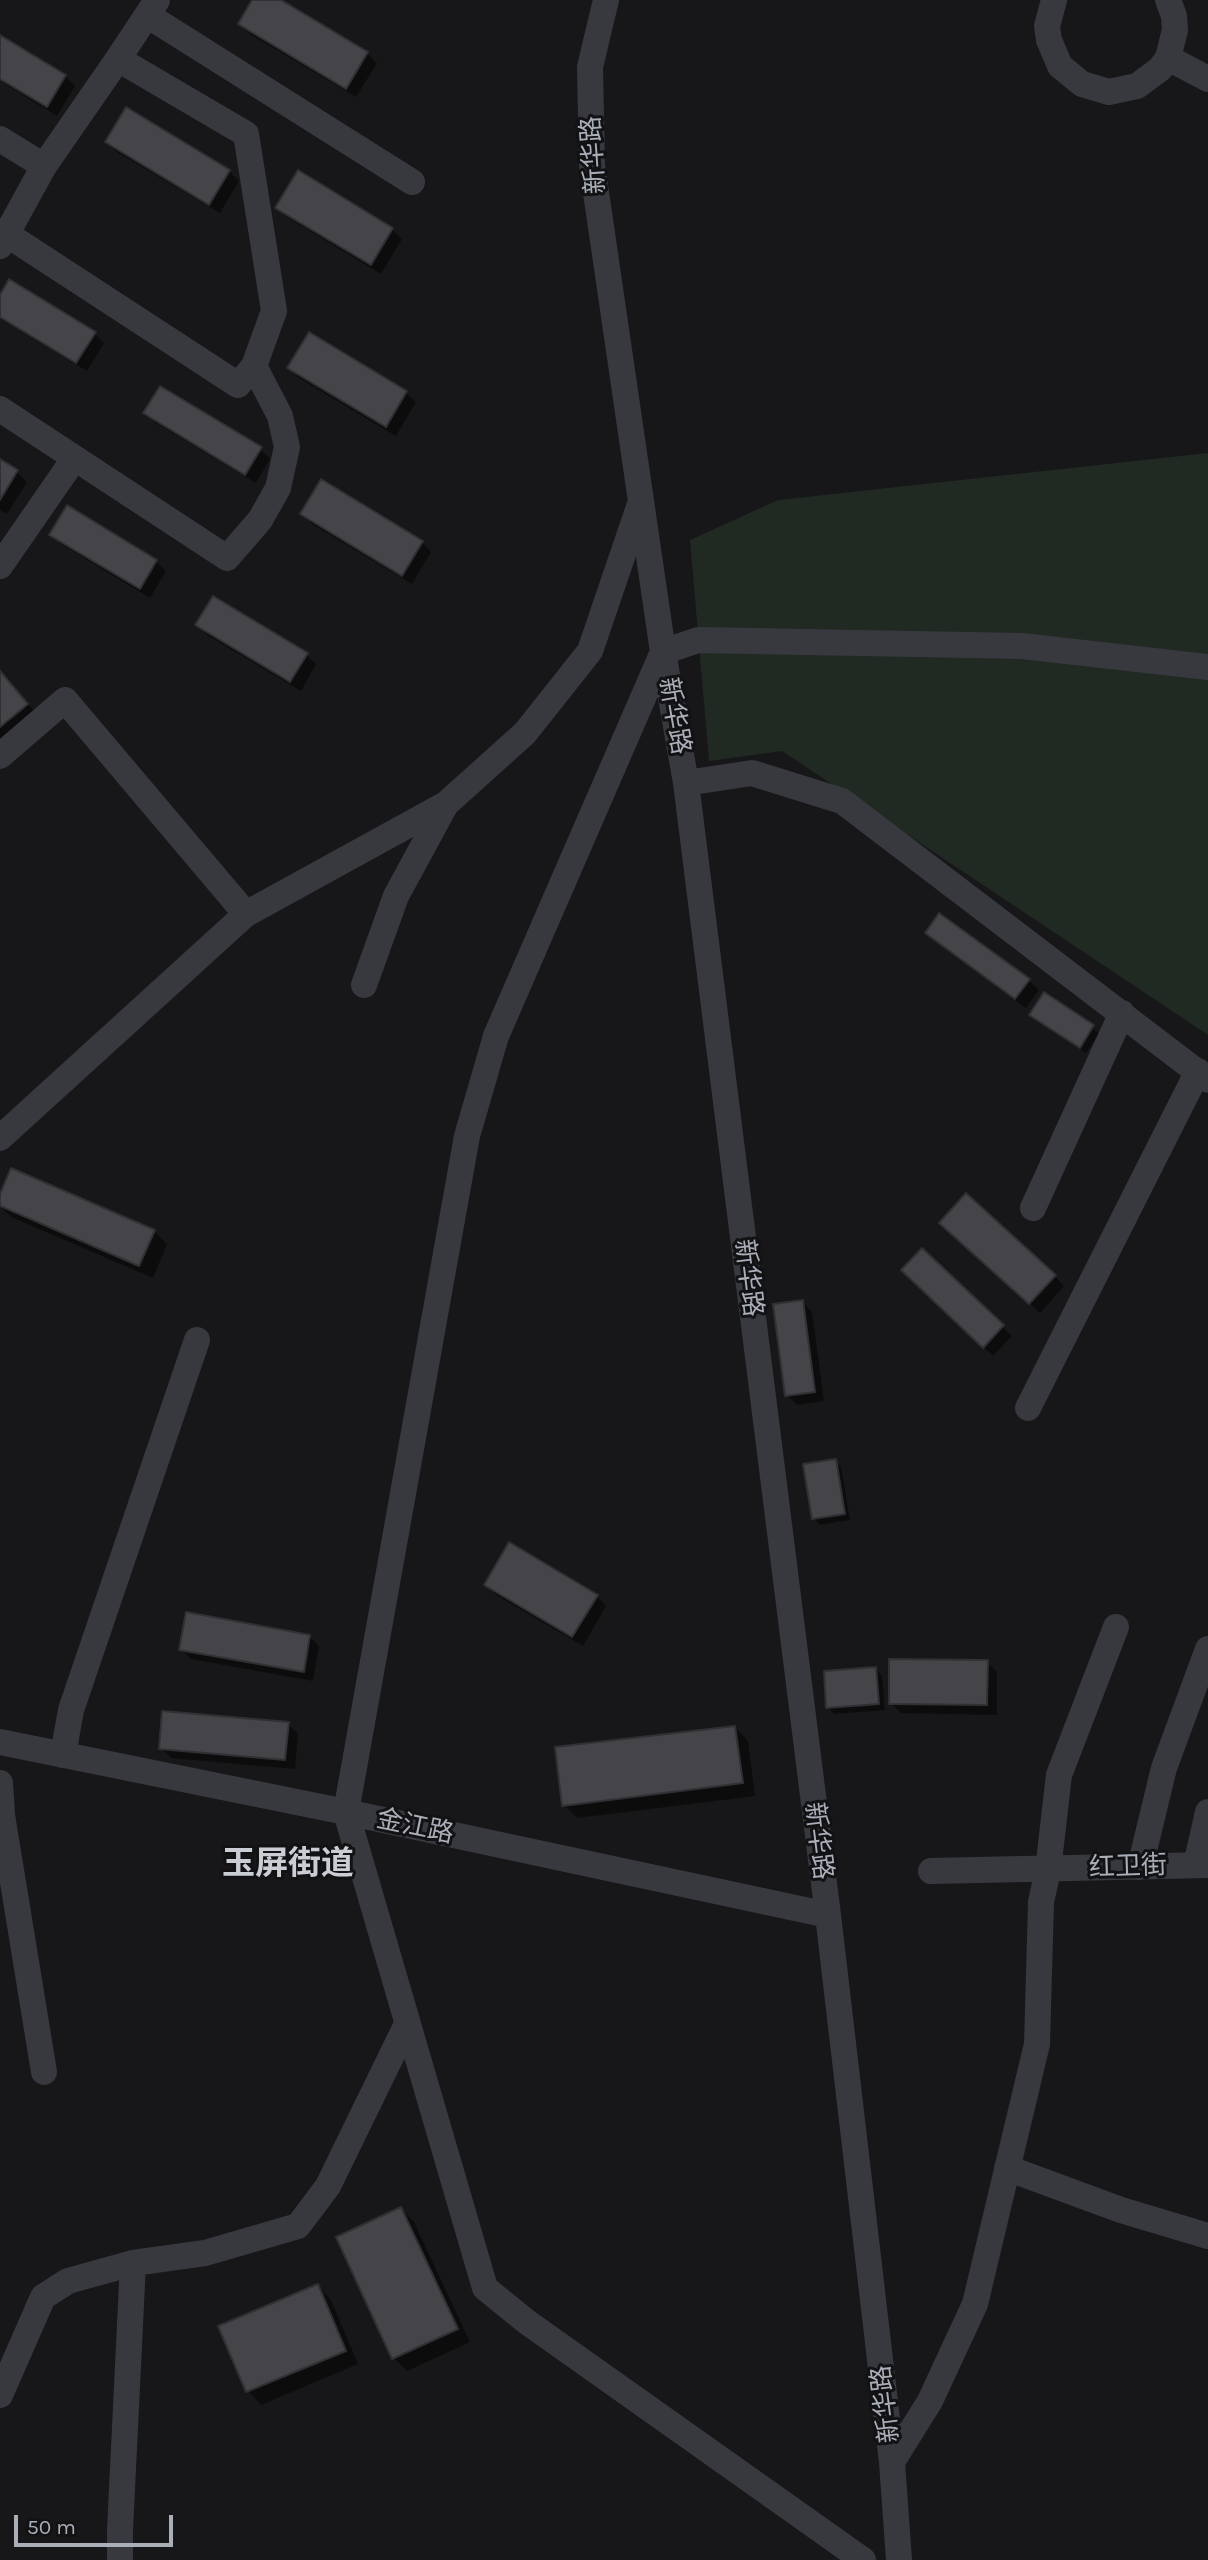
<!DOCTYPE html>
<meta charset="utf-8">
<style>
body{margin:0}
#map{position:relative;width:1208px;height:2560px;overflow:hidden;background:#171719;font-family:Karla,sans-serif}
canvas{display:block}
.scale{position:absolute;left:14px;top:2515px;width:159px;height:32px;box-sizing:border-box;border:4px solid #aaaeb8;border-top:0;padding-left:9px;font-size:21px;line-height:24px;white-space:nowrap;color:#aaaeb8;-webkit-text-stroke:5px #121214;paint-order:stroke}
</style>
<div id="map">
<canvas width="1208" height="2560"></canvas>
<div class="scale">50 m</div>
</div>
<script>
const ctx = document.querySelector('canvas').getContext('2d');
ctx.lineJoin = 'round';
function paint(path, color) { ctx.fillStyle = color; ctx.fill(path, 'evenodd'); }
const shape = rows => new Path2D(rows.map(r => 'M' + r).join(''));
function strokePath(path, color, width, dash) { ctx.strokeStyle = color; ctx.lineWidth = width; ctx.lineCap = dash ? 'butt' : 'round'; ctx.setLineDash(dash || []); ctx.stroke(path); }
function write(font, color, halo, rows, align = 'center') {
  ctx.font = font + ' Karla,"Noto Sans SC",sans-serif'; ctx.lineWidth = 6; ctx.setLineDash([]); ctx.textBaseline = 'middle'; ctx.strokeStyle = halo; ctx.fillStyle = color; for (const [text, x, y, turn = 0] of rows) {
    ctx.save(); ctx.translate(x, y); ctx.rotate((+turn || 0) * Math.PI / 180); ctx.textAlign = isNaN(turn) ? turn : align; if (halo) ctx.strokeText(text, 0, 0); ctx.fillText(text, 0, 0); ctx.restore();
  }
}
paint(shape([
 [1208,453,1208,1035,782,751,709,761,690,540,778,500]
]), '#212923');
paint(shape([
 [254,0,278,0,367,53,377,63,356,97,250,34,240,24],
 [0,37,65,76,75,86,57,116,0,81],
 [127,110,229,171,239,181,220,213,117,152,107,142],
 [277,207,392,229,402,239,381,274,287,217],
 [0,298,94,333,104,343,87,371,2,320,0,318],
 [310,334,406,393,416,402,396,436,299,378,289,368],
 [146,413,260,449,270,459,256,483,156,423],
 [0,461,17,472,27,482,7,514,0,510],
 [302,514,422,542,431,552,412,584,312,524],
 [52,534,156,561,166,571,150,598,61,544],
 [197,625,306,654,316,664,301,691,207,635],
 [0,671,40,718,0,751],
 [940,916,1029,980,1039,990,1026,1008,937,943,927,933],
 [1045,995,1099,1033,1086,1053,1032,1015],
 [0,1199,154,1231,167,1244,153,1278,11,1217,0,1206],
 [951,1232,1055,1276,1064,1286,1040,1313],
 [922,1251,1012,1336,993,1356,903,1270],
 [803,1302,812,1312,824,1401,797,1405,787,1395],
 [835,1461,841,1467,850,1520,820,1525,814,1518],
 [486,1585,597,1596,606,1606,583,1646,496,1595],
 [309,1636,319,1646,313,1681,191,1659,181,1649],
 [987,1662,997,1672,997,1715,901,1713,891,1703],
 [876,1669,882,1676,885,1710,834,1714,828,1707],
 [288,1724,298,1734,295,1769,171,1758,161,1748],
 [735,1727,748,1741,755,1796,577,1818,564,1805],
 [401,2209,414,2222,470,2342,407,2371,394,2358],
 [318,2286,331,2300,358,2364,261,2405,248,2391,221,2327]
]), '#0007');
const building = shape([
 [252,0,281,0,368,52,346,89,238,24,252,0],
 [0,35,66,75,47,107,0,79,0,35],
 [126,107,230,170,209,205,105,142,126,107],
 [298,170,393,228,371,265,275,208,298,170],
 [9,279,96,332,76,363,0,317,0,295,9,279],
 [309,332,407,391,386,427,287,368,309,332],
 [160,386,262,447,245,475,143,413,160,386],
 [0,459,18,470,0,500,0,459],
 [321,479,423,541,402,576,300,514,321,479],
 [67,505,157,560,140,589,49,535,67,505],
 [213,596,308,653,290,682,195,625,213,596],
 [0,671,28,704,0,727,0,671],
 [939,913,1030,979,1015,999,925,933,939,913],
 [1044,992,1094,1025,1080,1048,1029,1015,1044,992],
 [11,1168,155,1230,139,1266,0,1206,0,1194,11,1168],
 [966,1193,1056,1275,1029,1304,939,1223,966,1193],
 [922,1248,1004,1325,983,1348,901,1270,922,1248],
 [803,1300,815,1392,785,1396,773,1304,803,1300],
 [836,1459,845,1514,812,1519,803,1464,836,1459],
 [509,1542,598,1595,572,1637,484,1585,509,1542],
 [186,1612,310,1635,304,1672,179,1650,186,1612],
 [889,1659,988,1660,987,1705,889,1704,889,1659],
 [876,1667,879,1704,826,1708,824,1671,876,1667],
 [162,1711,289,1722,285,1760,159,1749,162,1711],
 [735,1726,743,1783,562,1806,555,1747,735,1726],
 [401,2207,458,2329,392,2359,336,2237,401,2207],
 [318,2284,346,2351,246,2392,218,2326,318,2284]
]);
paint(building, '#444449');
strokePath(building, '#313135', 2);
strokePath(shape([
 [606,0,590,67,592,165,663,652,686,783,828,1915,892,2462,899,2560],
 [1054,0,1047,26,1049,40,1060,66,1082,84,1109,92,1137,86,1160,69,1168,58,1175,30,1174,16,1168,0],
 [147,15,412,182],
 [1168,58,1208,79],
 [118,59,157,0],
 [0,139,44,166,118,59,246,134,274,311,254,366,238,385,8,235],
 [0,246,44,166],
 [0,409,227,558,260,520,278,488,287,447,280,416,254,366],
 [0,566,74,459],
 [0,756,65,700,246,914],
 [686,783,752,773,842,801,1208,1080],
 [364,985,396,896,446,804],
 [0,1138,246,914,446,804,525,733,590,651,639,507],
 [1033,1208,1122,1013],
 [1028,1408,1198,1071],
 [0,1742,346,1812,828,1915],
 [63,1755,71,1710,197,1340],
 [0,1783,2,1815,44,2072],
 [1196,1865,1208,1812],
 [1140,1867,1164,1768,1208,1649],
 [931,1871,1208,1865],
 [1007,2168,1121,2210,1208,2236],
 [0,2395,43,2297,68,2281,133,2263,205,2253,298,2226,328,2186,407,2024],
 [892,2462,930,2401,975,2304,1037,2044,1041,1902,1048,1870,1059,1775,1116,1627],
 [120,2560,120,2530,133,2263],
 [863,2560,527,2322,485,2288,346,1812,467,1136,496,1036,663,652,698,640,1022,646,1208,667]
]), '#38393e', 26);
write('26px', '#aaaeb8', '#121214', [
 ["新华路",594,155,-94],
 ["新华路",674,716,80],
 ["新华路",748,1278,83],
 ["金江路",415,1827,12],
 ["新华路",818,1841,83],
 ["红卫街",1128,1867,-2],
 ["新华路",886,2404,-97]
]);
write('bold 33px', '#cbcdd4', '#121214', [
 ["玉屏街道",288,1865]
]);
</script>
